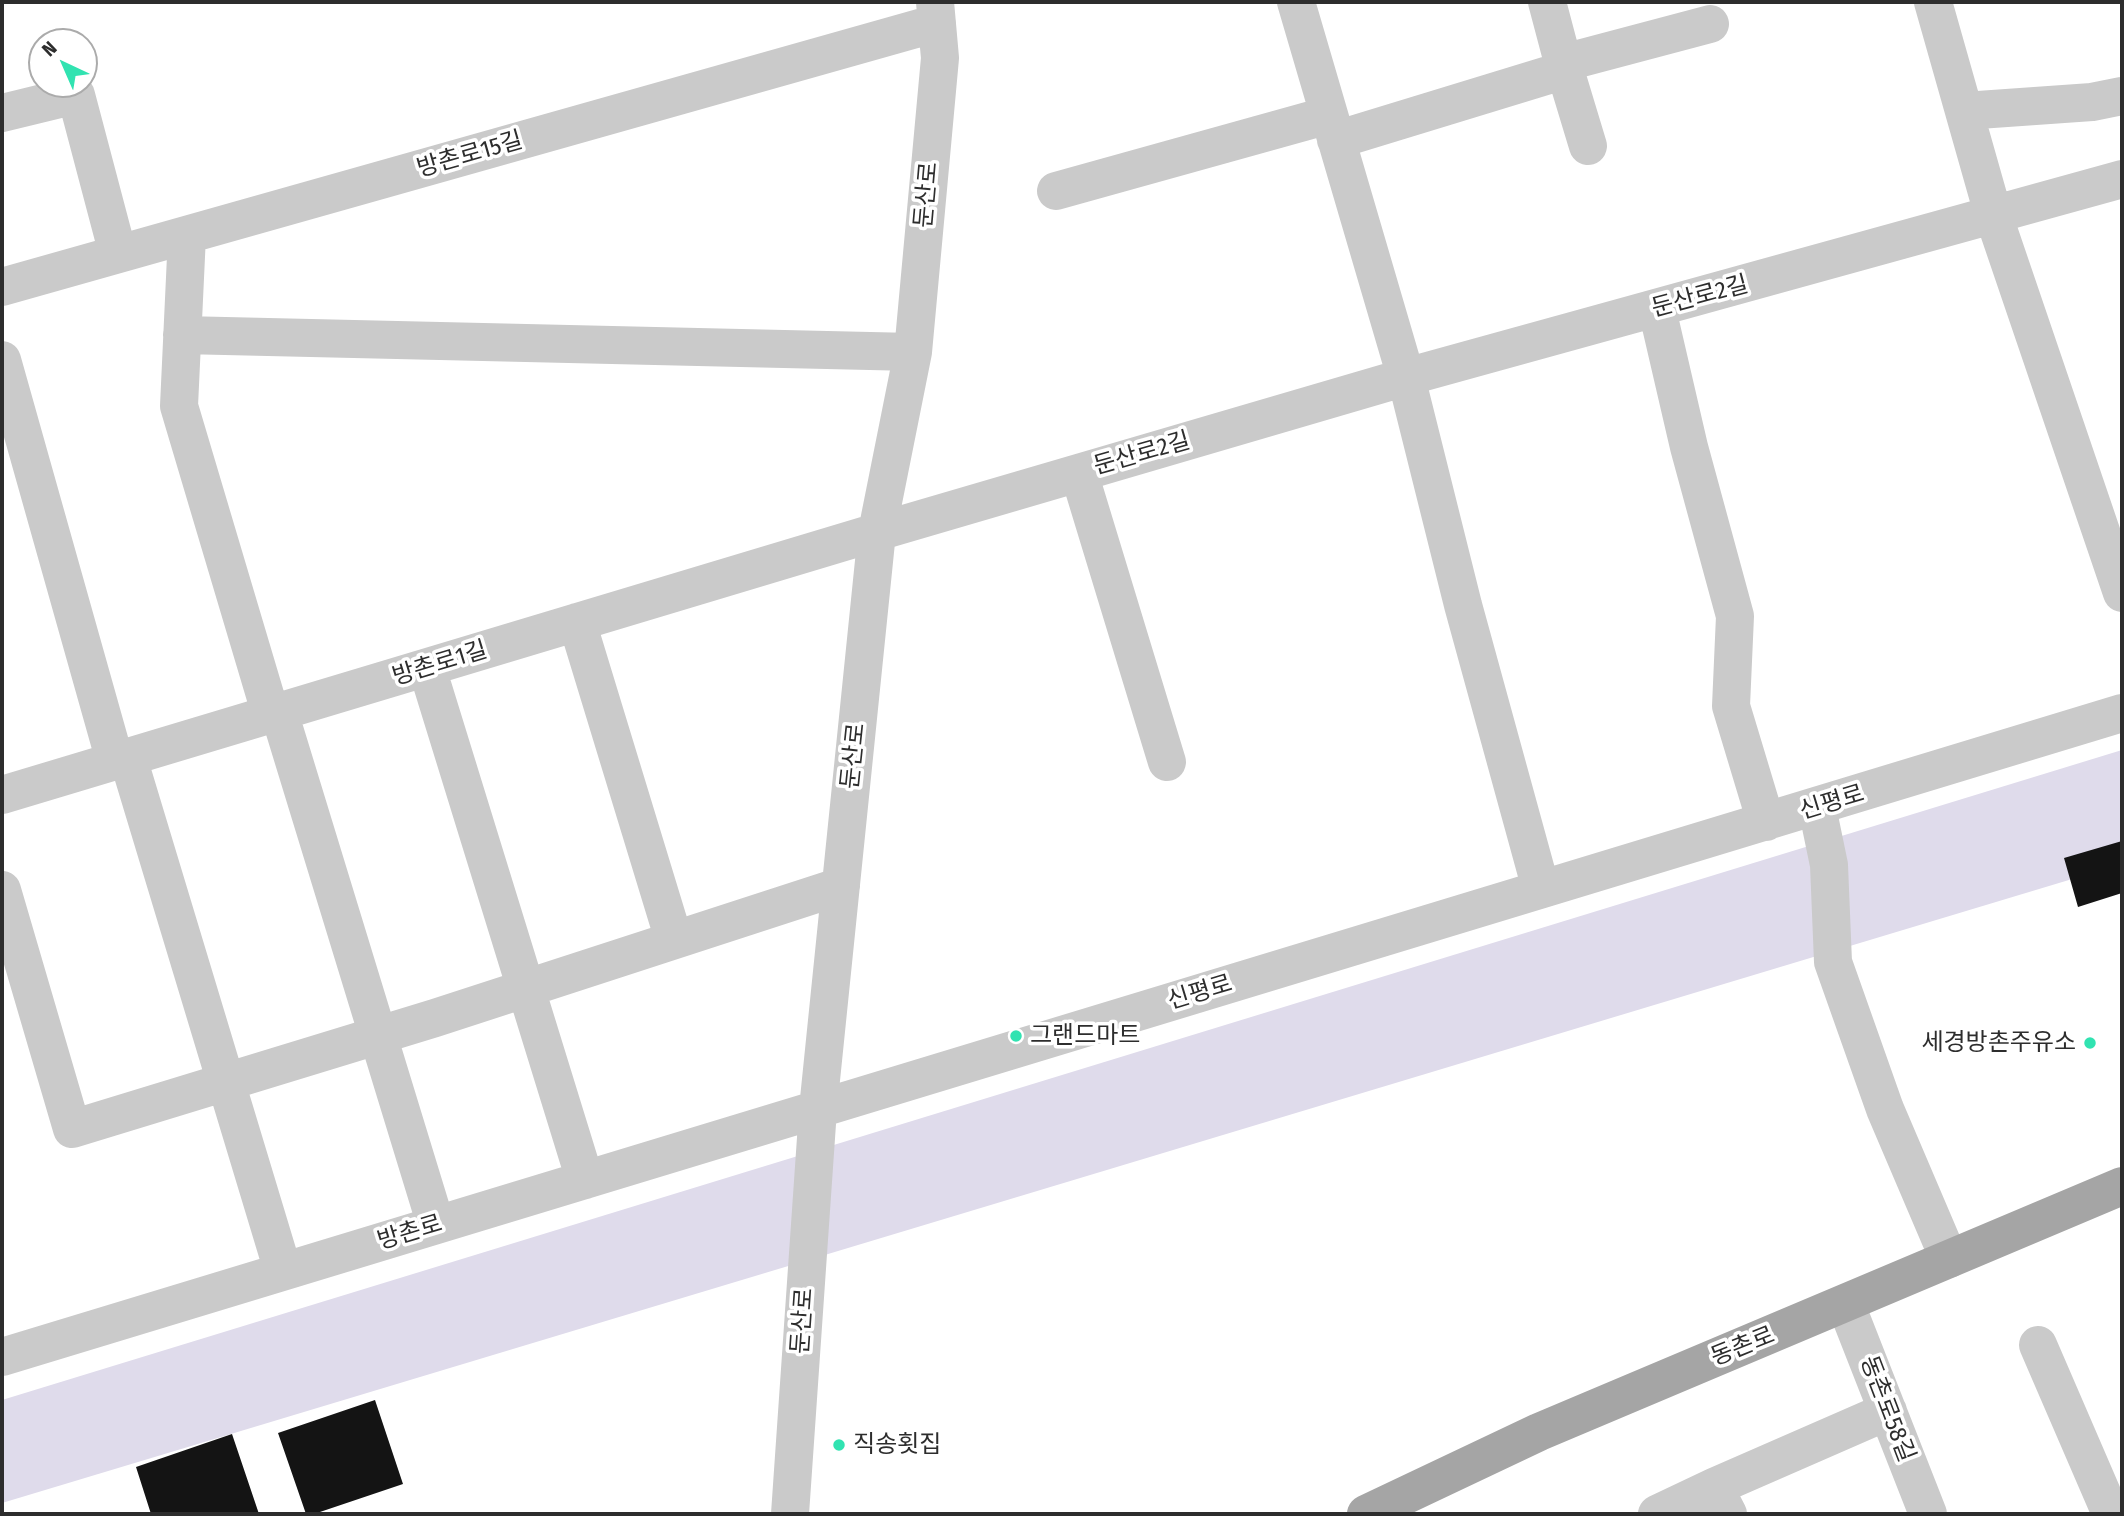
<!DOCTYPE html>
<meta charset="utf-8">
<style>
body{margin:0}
#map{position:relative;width:2124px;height:1516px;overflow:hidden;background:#fff;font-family:"Fira Sans Condensed",sans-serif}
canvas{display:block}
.frame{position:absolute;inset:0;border:4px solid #2d2d2d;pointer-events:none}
.north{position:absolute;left:28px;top:28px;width:70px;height:70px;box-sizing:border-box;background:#fff;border:2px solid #ababab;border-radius:50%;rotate:316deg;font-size:19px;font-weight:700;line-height:28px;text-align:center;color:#2d2d2d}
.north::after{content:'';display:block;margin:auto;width:24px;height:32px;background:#31e3b1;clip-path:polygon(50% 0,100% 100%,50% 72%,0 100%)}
</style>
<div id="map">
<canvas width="2124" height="1516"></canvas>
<div class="frame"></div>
<div class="north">N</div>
</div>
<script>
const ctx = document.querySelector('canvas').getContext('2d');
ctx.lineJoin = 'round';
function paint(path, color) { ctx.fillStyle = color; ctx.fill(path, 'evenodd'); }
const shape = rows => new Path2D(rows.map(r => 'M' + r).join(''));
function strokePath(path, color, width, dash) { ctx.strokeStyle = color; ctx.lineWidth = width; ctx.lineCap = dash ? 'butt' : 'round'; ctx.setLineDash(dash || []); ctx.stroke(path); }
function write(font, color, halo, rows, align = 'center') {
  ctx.font = font + ' "Fira Sans Condensed","Noto Sans KR",sans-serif'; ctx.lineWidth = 7; ctx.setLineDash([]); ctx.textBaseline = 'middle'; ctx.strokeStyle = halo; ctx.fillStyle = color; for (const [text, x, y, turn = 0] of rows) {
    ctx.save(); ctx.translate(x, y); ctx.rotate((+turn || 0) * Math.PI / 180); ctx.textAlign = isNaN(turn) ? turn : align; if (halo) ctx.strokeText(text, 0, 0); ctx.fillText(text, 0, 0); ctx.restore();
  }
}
paint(shape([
 [2122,750,2122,864,2,1503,2,1400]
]), '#dfdbeb');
paint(shape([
 [2122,841,2122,893,2078,907,2064,858],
 [375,1400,403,1484,314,1514,306,1514,278,1433],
 [232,1434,259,1514,151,1514,136,1467]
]), '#141414');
strokePath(shape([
 [1296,2,1406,377,1463,605,1541,889],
 [1547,2,1565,70],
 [1933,2,1994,217,2122,593],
 [1563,63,1710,24],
 [1964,111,2092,102,2122,96],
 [2,113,76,95,118,254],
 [1336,140,1565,70,1588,146],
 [1056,191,1329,115],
 [187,235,179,406,271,715],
 [2,287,937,23],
 [1657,309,1689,447,1735,616,1731,706,1766,822],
 [182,335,913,352],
 [2,360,115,761],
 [1079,473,1167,762],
 [577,622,674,940],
 [427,668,585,1180],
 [279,712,436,1225],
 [128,758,283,1271],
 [2,795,877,532,1406,377,2122,179],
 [1817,807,1829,865,1833,962,1885,1109,1949,1259],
 [2,890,72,1129,435,1018,841,886],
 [1846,1305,1928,1514],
 [2038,1345,2111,1514],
 [2,1357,2122,713],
 [790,1514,818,1109,877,532,913,352,940,58,935,2],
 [1657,1514,1714,1487],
 [1728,1514,1714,1487,1888,1411]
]), '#cacaca', 38);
strokePath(shape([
 [1366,1514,1539,1432,2122,1186]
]), '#a5a5a5', 38);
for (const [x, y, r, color] of [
 [1016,1036,7,"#31e3b1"],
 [2090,1043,7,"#31e3b1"],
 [839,1445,7,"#31e3b1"]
]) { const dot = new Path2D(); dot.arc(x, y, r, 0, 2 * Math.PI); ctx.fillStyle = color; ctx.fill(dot); strokePath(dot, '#fff', 2.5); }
write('24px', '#2d2d2d', '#fff', [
 ["방촌로15길",470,155,-16],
 ["둔산로",927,195,-85],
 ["둔산로2길",1700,297,-15],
 ["둔산로2길",1142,454,-16],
 ["방촌로1길",440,664,-17],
 ["둔산로",854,756,-84],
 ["신평로",1832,803,-17],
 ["신평로",1200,993,-17],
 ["방촌로",410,1233,-17],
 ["둔산로",803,1321,-86],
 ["동촌로",1743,1347,-22],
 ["동촌로58길",1887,1409,69]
]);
write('24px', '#2d2d2d', '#fff', [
 ["그랜드마트",1030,1036],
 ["세경방촌주유소",2076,1043,"right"],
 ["직송횟집",853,1445]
], 'left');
</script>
